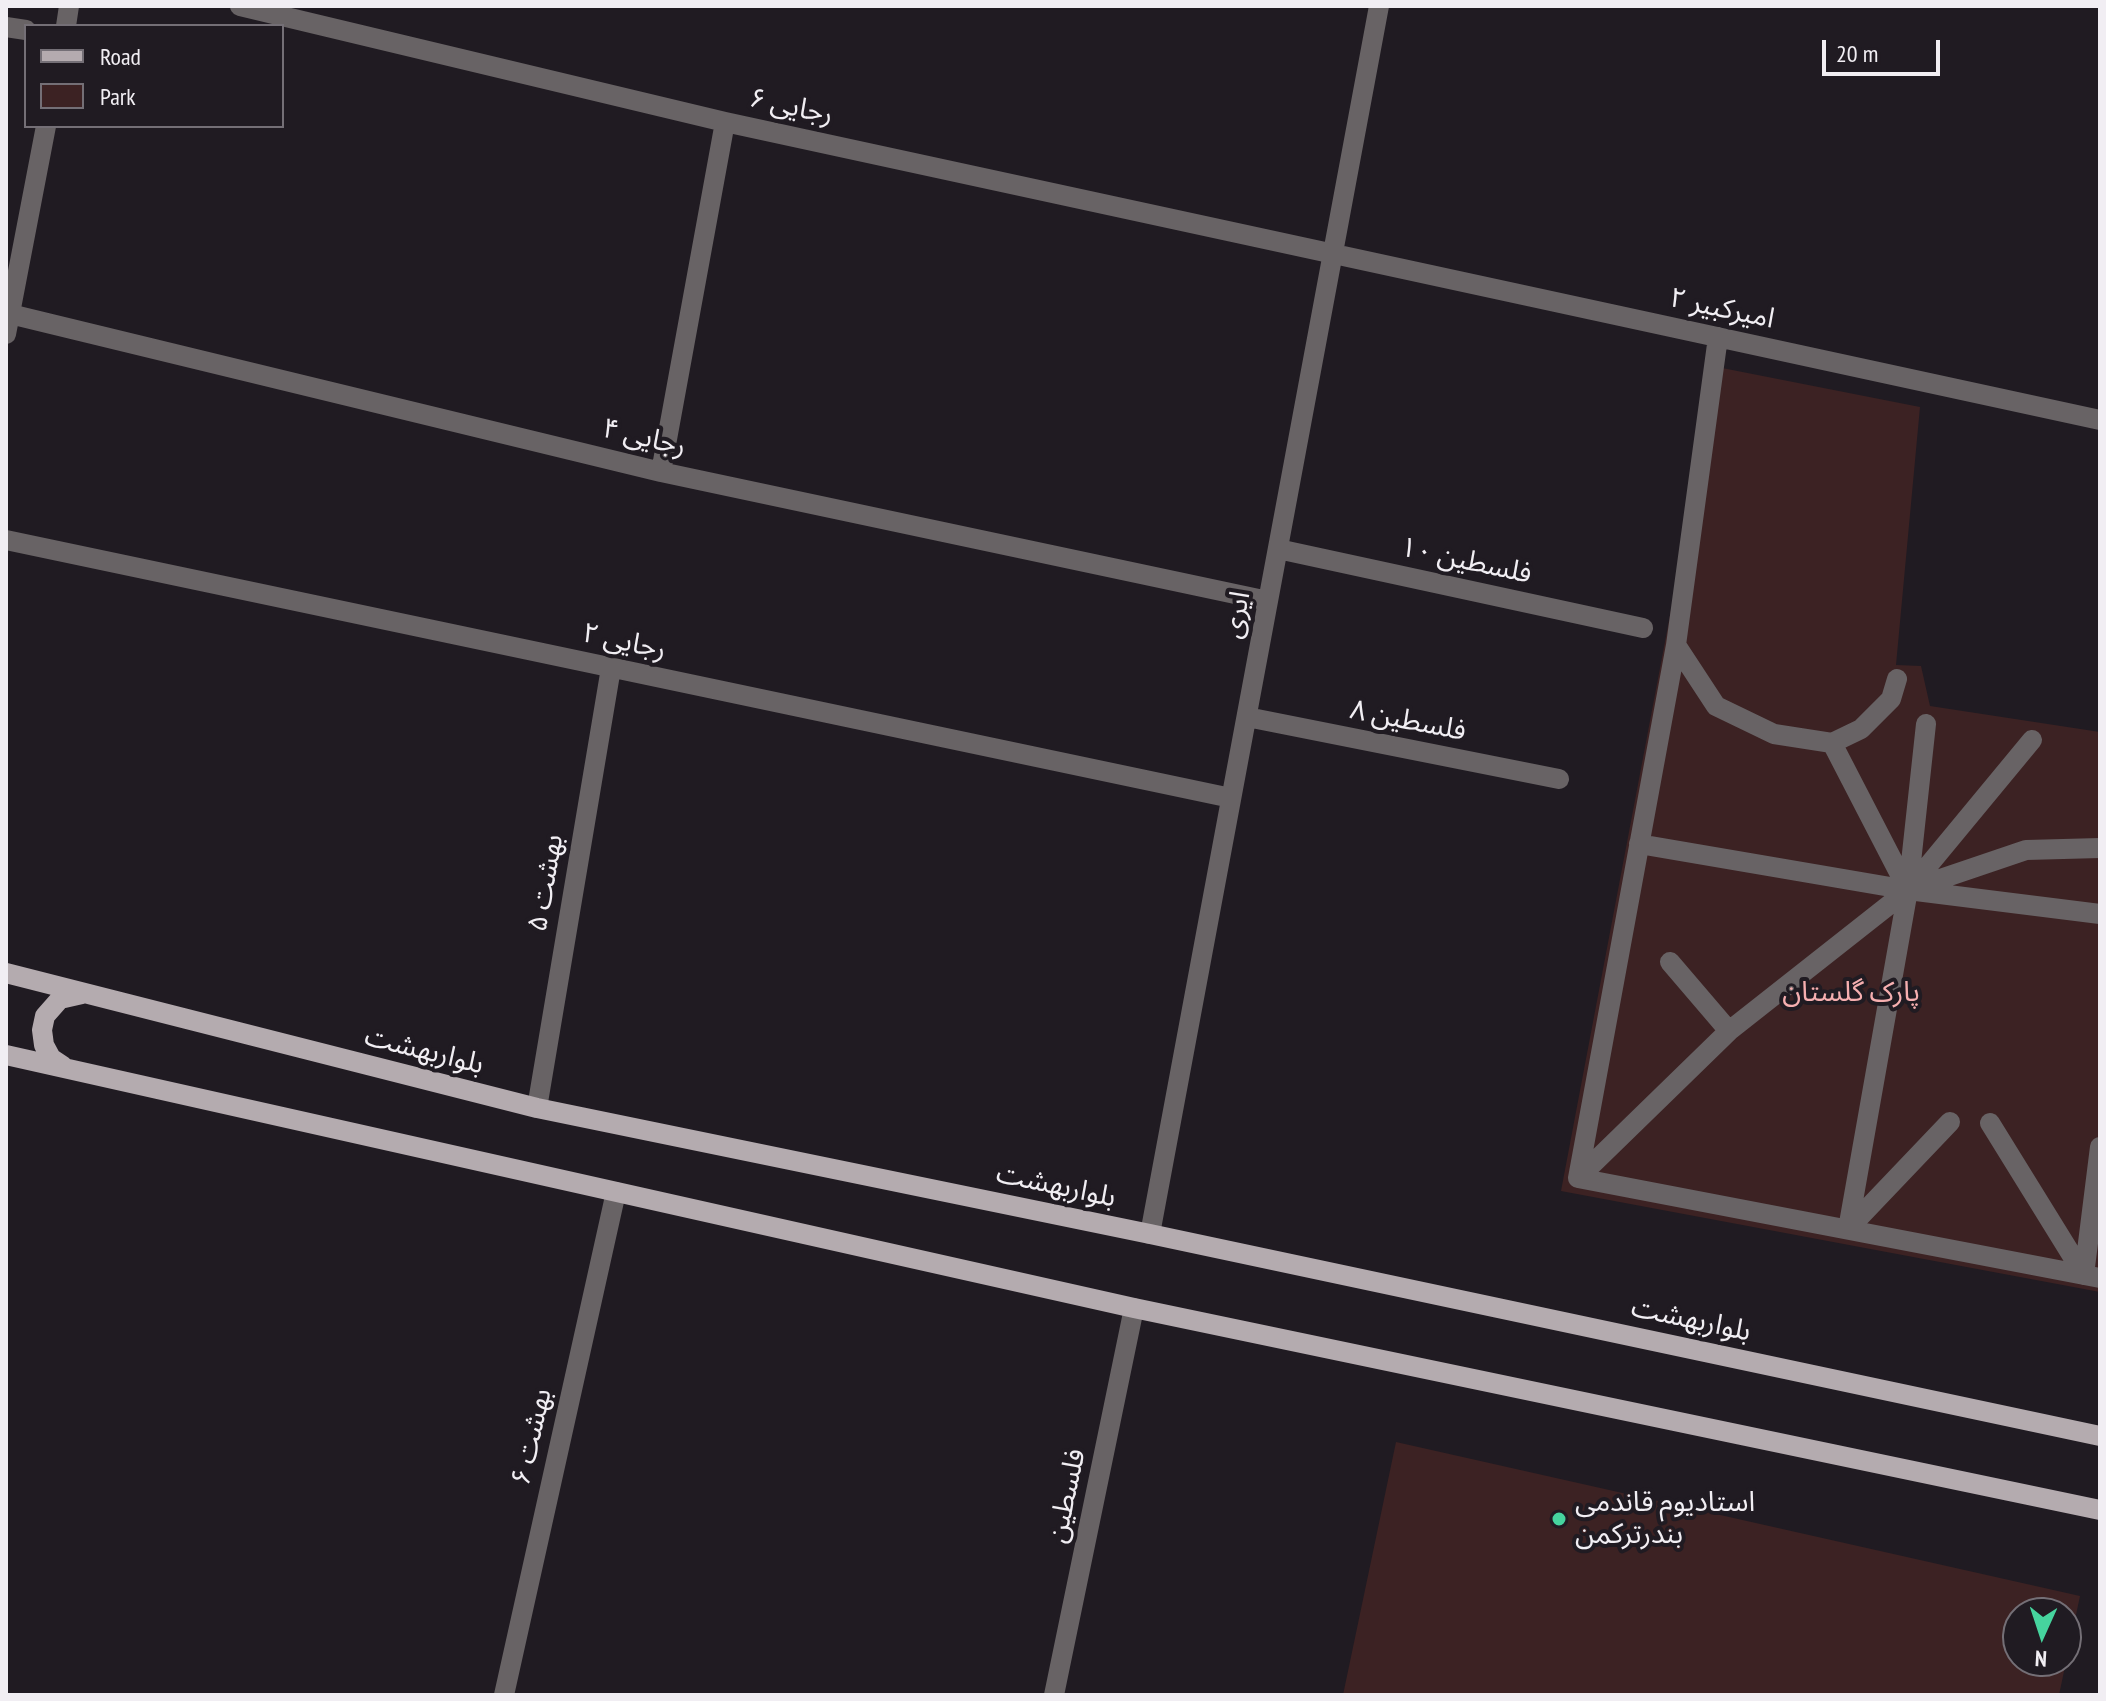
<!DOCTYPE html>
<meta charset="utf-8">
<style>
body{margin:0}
#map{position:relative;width:2106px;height:1701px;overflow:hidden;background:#201b22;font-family:"PT Sans Narrow",sans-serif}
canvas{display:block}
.frame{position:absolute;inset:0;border:8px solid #f1eef3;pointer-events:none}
.legend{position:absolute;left:24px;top:24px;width:260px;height:104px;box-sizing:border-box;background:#201b22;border:2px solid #746f76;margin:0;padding:10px 14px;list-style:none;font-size:24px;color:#f1eef3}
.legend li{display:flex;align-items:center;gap:16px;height:40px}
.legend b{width:40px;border:2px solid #746f76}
.north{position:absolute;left:2002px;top:1597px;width:80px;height:80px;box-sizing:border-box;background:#201b22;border:2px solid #746f76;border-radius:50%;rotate:183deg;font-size:22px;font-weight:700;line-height:32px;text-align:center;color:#f1eef3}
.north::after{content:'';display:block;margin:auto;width:28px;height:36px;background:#46d49e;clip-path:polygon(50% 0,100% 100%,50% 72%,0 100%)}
.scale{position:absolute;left:1822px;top:40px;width:118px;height:36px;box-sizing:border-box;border:4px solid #f1eef3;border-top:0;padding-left:10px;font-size:24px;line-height:28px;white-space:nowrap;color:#f1eef3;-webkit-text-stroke:6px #201b22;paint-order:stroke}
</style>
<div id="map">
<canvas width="2106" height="1701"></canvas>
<div class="frame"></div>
<ul class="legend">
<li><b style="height:10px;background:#b4abaf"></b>Road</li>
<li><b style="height:22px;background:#3c2223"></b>Park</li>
</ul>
<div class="north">N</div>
<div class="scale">20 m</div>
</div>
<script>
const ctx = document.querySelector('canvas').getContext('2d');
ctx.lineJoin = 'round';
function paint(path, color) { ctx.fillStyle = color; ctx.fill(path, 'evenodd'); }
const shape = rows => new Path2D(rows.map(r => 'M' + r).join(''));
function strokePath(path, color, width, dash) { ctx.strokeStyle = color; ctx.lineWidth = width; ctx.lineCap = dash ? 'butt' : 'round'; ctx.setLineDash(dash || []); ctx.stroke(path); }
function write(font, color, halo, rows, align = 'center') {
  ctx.font = font + ' "PT Sans Narrow","Noto Sans Arabic",sans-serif'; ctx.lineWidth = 8; ctx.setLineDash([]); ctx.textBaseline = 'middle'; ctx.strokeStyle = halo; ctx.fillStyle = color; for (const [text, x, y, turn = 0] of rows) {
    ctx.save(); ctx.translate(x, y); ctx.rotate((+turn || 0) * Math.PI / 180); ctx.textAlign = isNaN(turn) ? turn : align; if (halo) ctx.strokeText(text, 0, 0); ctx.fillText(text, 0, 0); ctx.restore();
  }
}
paint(shape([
 [1717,367,1920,407,1896,665,1921,666,1930,706,2100,732,2100,1292,1561,1191],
 [1396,1442,2080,1596,2059,1695,1343,1695],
 [2018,1613,2066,1613,2066,1661,2018,1661]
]), '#3c2223');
strokePath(shape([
 [240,6,725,122,2100,420],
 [66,26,69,6],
 [6,27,26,30],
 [10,314,661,472,1268,601],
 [6,334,46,126],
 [661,472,725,122],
 [6,540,1231,798],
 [1278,549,1643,628],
 [1676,645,1716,706,1774,734,1832,743,1861,729,1891,699,1897,679],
 [1247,717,1559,779],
 [1832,743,1908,890,2026,850,2100,848],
 [1639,844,1908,890,2100,914],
 [1670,962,1729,1031],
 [537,1108,611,668],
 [1990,1123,2084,1275],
 [1578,1178,1676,645,1718,337],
 [1578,1178,1729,1031,1908,890,2032,740],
 [1578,1178,2100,1278],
 [1848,1229,1908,890,1926,724],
 [1848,1229,1950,1122],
 [1150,1234,1379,6],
 [2084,1275,2100,1147],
 [504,1695,616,1192],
 [1054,1695,1134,1308]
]), '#686365', 20);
strokePath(shape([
 [6,973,537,1108,1150,1234,2100,1436],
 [6,1055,1134,1308,2100,1510],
 [63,1066,51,1058,44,1045,42,1030,45,1016,60,999,82,994]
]), '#b4abaf', 20);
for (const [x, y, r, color] of [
 [1559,1519,8,"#46d49e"]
]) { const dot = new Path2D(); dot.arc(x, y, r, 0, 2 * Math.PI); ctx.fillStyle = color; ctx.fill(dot); strokePath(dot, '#201b22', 3); }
write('28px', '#f1eef3', '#201b22', [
 ["رجایی ۶",791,107,12],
 ["امیرکبیر ۲",1722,309,12],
 ["رجایی ۴",644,438,13],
 ["فلسطین ۱۰",1466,561,12],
 ["ایری",1237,615,-79],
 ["رجایی ۲",624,642,12],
 ["فلسطین ۸",1408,721,11],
 ["بهشت ۵",546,883,-80],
 ["بلواربهشت",424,1051,14],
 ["بلواربهشت",1056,1186,12],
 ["بلواربهشت",1691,1320,12],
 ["بهشت ۶",532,1437,-77],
 ["فلسطین",1067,1496,-78]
]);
write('28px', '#f6afb0', '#201b22', [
 ["پارک گلستان",1851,993]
]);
write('28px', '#f1eef3', '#201b22', [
 ["استادیوم قاندمی",1575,1503],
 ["بندرترکمن",1575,1535]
], 'left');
</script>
